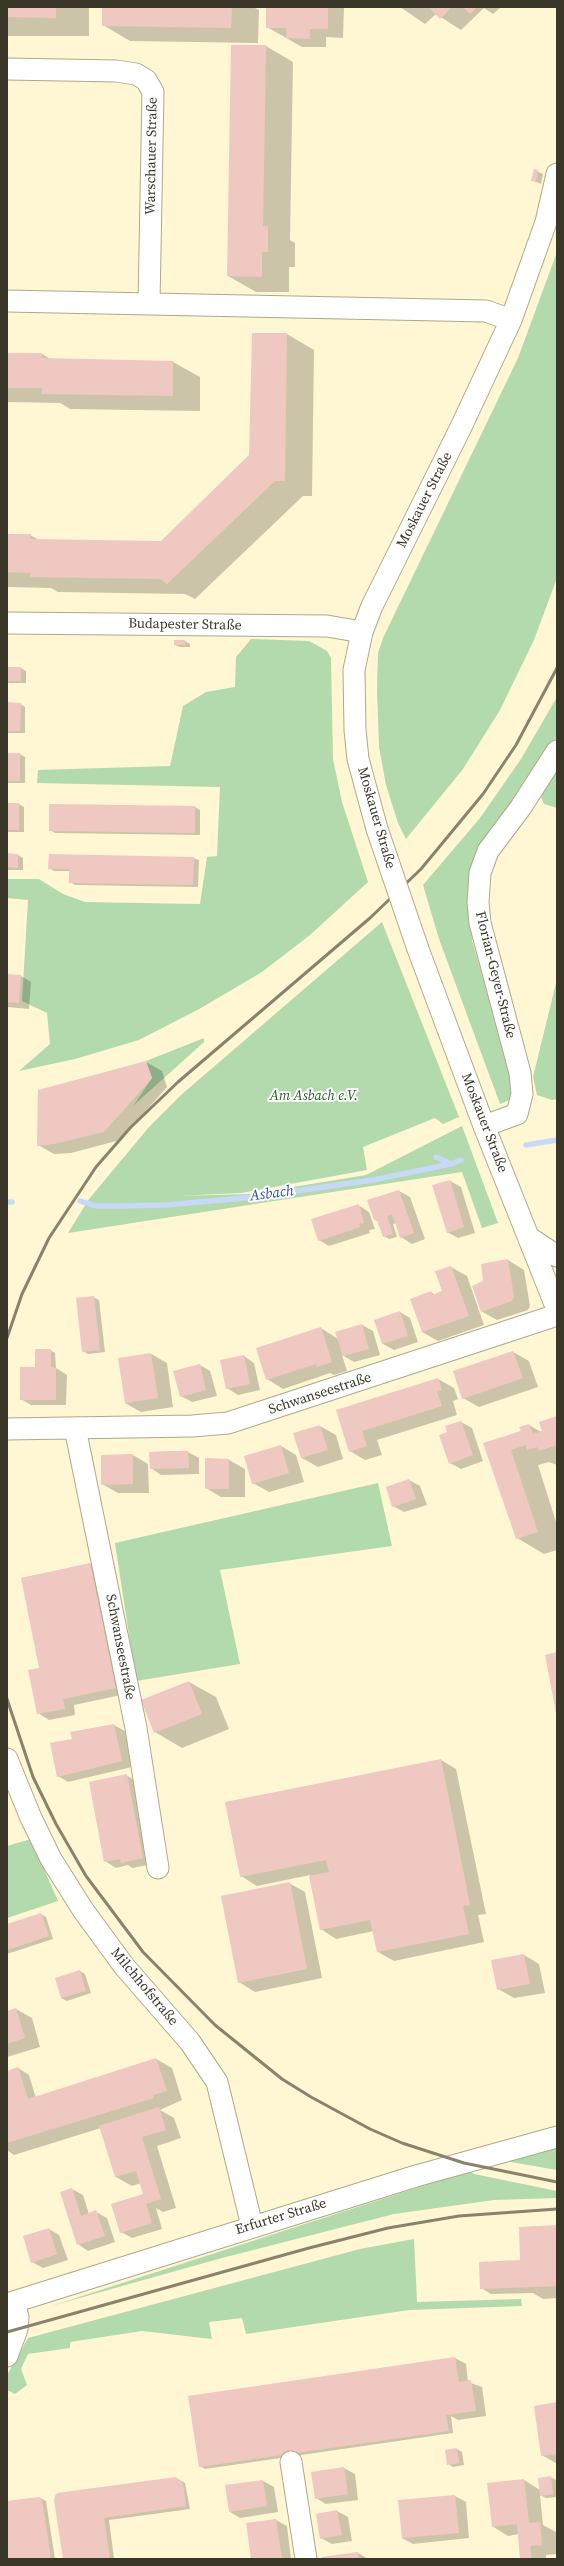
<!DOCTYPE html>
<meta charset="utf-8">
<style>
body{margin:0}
#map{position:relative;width:564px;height:2566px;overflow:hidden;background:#fff6d4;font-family:"Source Serif 4",serif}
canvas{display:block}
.frame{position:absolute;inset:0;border:8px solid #3a3729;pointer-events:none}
</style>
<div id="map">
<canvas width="564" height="2566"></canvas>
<div class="frame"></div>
</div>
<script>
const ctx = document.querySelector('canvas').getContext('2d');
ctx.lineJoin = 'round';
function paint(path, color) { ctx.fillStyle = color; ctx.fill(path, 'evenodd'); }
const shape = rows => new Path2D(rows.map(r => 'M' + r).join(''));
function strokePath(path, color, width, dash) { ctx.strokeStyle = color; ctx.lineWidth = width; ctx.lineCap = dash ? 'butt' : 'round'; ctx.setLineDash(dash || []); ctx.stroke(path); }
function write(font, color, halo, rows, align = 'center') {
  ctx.font = font + ' "Source Serif 4",serif'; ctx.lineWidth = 4; ctx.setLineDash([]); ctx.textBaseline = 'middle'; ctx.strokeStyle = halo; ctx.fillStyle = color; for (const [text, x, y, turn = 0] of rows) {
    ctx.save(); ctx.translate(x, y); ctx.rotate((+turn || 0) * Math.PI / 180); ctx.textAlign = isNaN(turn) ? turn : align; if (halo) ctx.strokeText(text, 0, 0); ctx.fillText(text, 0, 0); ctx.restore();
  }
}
paint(shape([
 [557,252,557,578,534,640,500,710,463,769,406,839,398,823,386,785,379,747,377,690,378,653,383,638,518,358],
 [251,639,309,641,327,651,331,658,333,759,342,802,368,882,310,935,262,972,201,1008,139,1040,75,1059,19,1071,50,1044,47,1013,22,1001,28,900,7,898,7,879,39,879,63,894,85,902,200,904,207,857,217,856,220,787,37,783,38,770,170,766,183,706,206,692,235,687,236,657],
 [557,697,557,736,540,766,470,904,472,940,515,1089,514,1098,500,1104,439,939,423,885,480,818,521,759],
 [557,765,557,808,544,804,541,797],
 [382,922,459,1117,443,1124,435,1118,363,1147,367,1170,241,1193,177,1196,250,1194,366,1175,462,1126,498,1223,482,1228,462,1172,68,1233,89,1199,149,1127,181,1095],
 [557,979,557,1099,552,1100,537,1095,533,1077],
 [204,1038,204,1042,133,1106,152,1078,146,1061],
 [378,1483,392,1546,220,1570,240,1664,136,1681,115,1543],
 [31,1839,58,1901,7,1918,7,1846],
 [557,2147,557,2170,505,2161],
 [469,2171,474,2174,557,2191,557,2198,494,2200,394,2214,222,2258,51,2306],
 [414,2239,417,2302,521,2299,522,2306,409,2310,246,2334,242,2318,209,2322,212,2339,142,2331,70,2342,70,2348,28,2354,21,2369,27,2385,15,2394,7,2390,7,2375,28,2338,360,2249]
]), '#b2daad');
paint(shape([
 [7,7,89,7,89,36,7,36],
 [103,7,253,7,259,10,258,43,130,41,103,25],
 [267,7,344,7,343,38,326,37,326,47,302,47,267,27],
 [400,7,501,7,493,14,484,8,461,30,436,14,425,24],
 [266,46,293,62,290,240,295,243,295,267,289,267,289,292,256,292,228,276],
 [534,170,543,174,541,184,532,180],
 [287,334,314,350,312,496,303,496,195,599,185,594,58,592,51,588,7,587,7,535,30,535,39,540,161,542,250,456],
 [7,354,42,354,52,360,173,362,200,377,200,411,70,409,60,403,7,402],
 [185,641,190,644,190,647,180,647,175,645],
 [7,668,21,668,26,671,26,683,7,683],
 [7,703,20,704,25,707,25,733,7,733],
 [7,754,20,754,25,757,25,783,7,783],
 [7,804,19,804,24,807,24,832,7,832],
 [195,807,200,810,200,835,55,833,50,830],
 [7,854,18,855,23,858,23,870,7,870],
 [193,858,199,860,198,887,75,885,70,882,70,871,54,871,49,868],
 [7,975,21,976,31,982,29,1009,7,1007],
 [146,1062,162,1071,167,1087,120,1140,71,1153,54,1154,38,1145,39,1091],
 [450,1181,461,1187,475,1233,458,1238,447,1232],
 [399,1191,410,1197,425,1239,412,1244,401,1237,396,1223,393,1224,397,1237,389,1239,384,1236,379,1222,375,1220,369,1201],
 [358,1205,369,1212,375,1229,369,1230,370,1233,329,1246,319,1240],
 [508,1260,524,1270,530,1306,528,1310,497,1320,481,1311,484,1282],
 [451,1267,467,1276,484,1325,438,1341,422,1332,431,1292,435,1295,444,1292],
 [93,1297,99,1300,105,1352,88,1354,83,1351],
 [400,1312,410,1318,418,1342,394,1350,383,1344],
 [362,1325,373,1331,380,1355,354,1362,342,1355,347,1371,334,1375,330,1373,283,1389,267,1379,321,1328,338,1339],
 [50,1350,55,1353,56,1368,67,1375,66,1405,31,1405,21,1399],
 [513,1352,529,1361,538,1387,479,1407,463,1398],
 [151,1354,167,1363,173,1407,141,1412,125,1403],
 [244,1356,254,1363,260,1390,238,1395,227,1388],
 [200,1365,210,1371,217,1396,192,1402,181,1396],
 [438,1379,454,1388,458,1399,453,1401,457,1415,377,1440,382,1455,365,1460,350,1451,337,1410],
 [557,1417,557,1465,549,1462,538,1465,557,1525,557,1550,544,1554,517,1538,485,1444,522,1431,529,1425,541,1432],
 [461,1422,472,1428,483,1461,461,1469,450,1463,448,1433],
 [320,1426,336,1435,343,1459,318,1467,302,1458],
 [281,1446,296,1455,304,1482,269,1492,253,1483],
 [188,1452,199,1458,199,1474,161,1475,151,1468,150,1453],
 [133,1455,148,1464,149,1493,118,1493,102,1484],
 [206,1459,229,1460,245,1469,245,1497,221,1497,206,1488],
 [409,1480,420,1486,427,1505,404,1512,393,1506],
 [90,1564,101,1571,126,1694,74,1705,75,1715,49,1720,38,1713,40,1669,22,1578],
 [189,1682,216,1697,229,1729,182,1748,155,1732],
 [114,1725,125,1731,132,1767,68,1782,58,1776,73,1739,72,1733],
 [441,1760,456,1769,486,1914,478,1915,484,1942,394,1961,378,1952,374,1931,336,1939,321,1929,310,1875,257,1886,241,1876],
 [126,1775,137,1782,153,1864,132,1868,128,1865,116,1868,105,1861],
 [289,1883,305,1892,322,1978,255,1992,239,1982],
 [41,1914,46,1917,53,1939,7,1954,7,1925],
 [524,1955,539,1964,545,1993,514,1998,498,1989],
 [80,1971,85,1974,91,1993,67,2001,61,1998],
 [16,2009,32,2018,40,2047,7,2057,7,2012],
 [156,2059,172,2068,182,2100,160,2110,174,2118,181,2138,157,2146,176,2208,163,2212,156,2208,162,2229,132,2238,121,2232,144,2195,141,2183,132,2186,116,2177,101,2128,14,2155,7,2150,7,2072,18,2068,29,2075,36,2098],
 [72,2189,83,2195,89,2214,96,2212,107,2218,115,2242,88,2251,78,2244],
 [557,2227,557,2298,543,2299,533,2293,491,2294,481,2288,521,2261],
 [49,2229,59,2235,68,2260,43,2268,32,2262],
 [455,2358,466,2364,468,2382,482,2387,486,2416,458,2420,451,2416,453,2433,205,2469,200,2466],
 [557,2403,557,2464,542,2455],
 [457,2449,462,2452,464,2465,453,2467,448,2464],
 [344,2468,355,2474,358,2500,326,2504,316,2498],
 [551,2477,556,2480,557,2497,546,2498,540,2495,543,2525,556,2532,557,2554,546,2555,546,2559,521,2559,519,2534,508,2536,492,2526,524,2480,540,2490],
 [176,2478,185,2483,190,2509,109,2520,114,2559,64,2559,55,2496,57,2494],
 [263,2481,274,2487,278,2512,240,2518,230,2512],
 [455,2496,466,2502,469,2538,413,2544,402,2538],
 [41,2498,46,2501,55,2559,7,2559,7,2503],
 [337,2511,348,2517,352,2541,332,2544,321,2538,317,2515],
 [276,2520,287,2526,291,2559,252,2559,247,2524],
 [358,2553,368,2559,323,2559]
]), '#0003');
strokePath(shape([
 [526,1145,557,1140],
 [436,1157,451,1164],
 [80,1201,96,1206,116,1206,167,1205,254,1197,373,1180,451,1164,461,1160],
 [7,1202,12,1202]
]), '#c7d9f7', 5.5);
paint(shape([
 [7,7,56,7,56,18,7,17],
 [102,7,232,7,231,28,102,26],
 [266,7,328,7,328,29,310,29,310,39,286,38,286,28,266,28],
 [428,7,452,7,440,19],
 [463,7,477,7,470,14],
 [231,45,266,45,263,226,268,226,268,252,262,252,262,277,227,276],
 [534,169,538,170,536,182,531,181],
 [252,333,287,333,285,481,275,481,167,584,160,579,30,577,30,573,7,572,7,534,31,534,30,539,161,541,249,455],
 [7,353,42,353,42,358,173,361,173,396,42,394,42,388,7,388],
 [174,640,185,640,185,645,174,645],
 [7,667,21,667,21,681,7,681],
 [7,702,21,703,20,731,7,731],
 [7,753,20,753,20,781,7,781],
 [7,803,19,803,19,830,7,830],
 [49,804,195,806,195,833,49,831],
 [7,853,18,854,18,868,7,867],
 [49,854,194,857,193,885,69,883,69,869,48,869],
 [7,974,21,975,19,1003,7,1002],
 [146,1061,152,1078,104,1132,54,1144,37,1146,38,1090],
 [450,1180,464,1227,447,1233,432,1185],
 [399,1190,414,1233,400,1238,392,1214,387,1216,393,1234,383,1237,377,1220,374,1220,367,1200],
 [359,1204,364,1223,359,1224,360,1227,318,1241,311,1219],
 [508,1259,514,1297,512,1301,481,1312,472,1286,483,1281,481,1264],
 [451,1266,469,1316,422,1332,410,1299,431,1291,432,1295,442,1291,435,1271],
 [94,1296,100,1350,82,1352,76,1298],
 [400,1311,408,1336,382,1344,374,1320],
 [362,1324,369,1349,343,1356,335,1332],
 [321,1327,332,1362,317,1367,316,1364,266,1380,256,1348],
 [35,1349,51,1349,51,1367,56,1368,56,1400,20,1400,20,1367,35,1367],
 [513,1351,523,1378,462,1399,453,1371],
 [151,1353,158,1398,125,1403,118,1358],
 [244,1355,250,1384,226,1389,220,1360],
 [200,1364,206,1390,180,1397,173,1371],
 [438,1378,442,1390,437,1392,442,1406,362,1431,367,1446,349,1452,336,1410],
 [557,1416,557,1445,539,1451,537,1447,527,1450,526,1445,511,1450,538,1532,516,1539,483,1443,521,1431,519,1427,529,1424,533,1434,542,1431,539,1422],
 [461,1421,473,1455,449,1464,439,1435,447,1432,445,1426],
 [320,1425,328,1450,301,1458,293,1433],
 [281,1445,289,1473,252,1484,244,1456],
 [169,1451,188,1451,189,1468,150,1469,149,1452],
 [133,1454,133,1484,101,1485,101,1455],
 [205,1458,229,1459,229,1489,205,1489],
 [409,1479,416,1499,392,1507,386,1487],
 [90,1563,116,1688,63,1699,65,1709,37,1714,28,1670,39,1668,21,1578],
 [557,1652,557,1712,556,1713,545,1655],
 [189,1681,202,1714,154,1733,141,1700],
 [114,1724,122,1761,57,1777,50,1743,72,1739,70,1732],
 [441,1759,470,1905,463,1906,469,1934,377,1952,370,1920,320,1930,309,1876,329,1872,326,1860,240,1877,225,1802],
 [127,1774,143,1858,121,1863,120,1859,104,1862,89,1782],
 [290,1882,307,1969,238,1983,221,1896],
 [41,1913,49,1936,7,1950,7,1924],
 [524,1954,530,1984,497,1990,491,1960],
 [80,1970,86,1991,61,1998,55,1978],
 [16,2008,25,2038,7,2044,7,2011],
 [156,2058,167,2091,153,2095,154,2098,7,2143,7,2071,18,2067,28,2099],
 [159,2107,166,2130,142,2137,161,2199,146,2204,152,2223,120,2233,111,2204,143,2194,136,2171,115,2177,99,2126],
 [72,2188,81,2216,96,2210,105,2236,77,2245,60,2192],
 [557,2225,557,2286,480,2289,479,2262,520,2260,519,2227],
 [49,2228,57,2254,31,2263,23,2236],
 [455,2357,459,2382,471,2380,476,2411,446,2415,449,2431,199,2467,188,2396],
 [557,2402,557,2454,541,2456,534,2406],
 [457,2448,459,2463,447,2465,445,2450],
 [344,2467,348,2494,315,2499,311,2472],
 [551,2476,553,2494,540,2496,538,2478],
 [176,2477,183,2484,186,2506,104,2518,110,2559,63,2559,54,2500,57,2493],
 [524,2479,529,2523,540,2522,542,2545,530,2546,532,2559,520,2559,517,2524,492,2527,487,2483],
 [263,2480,267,2506,229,2512,225,2485],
 [455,2495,459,2533,402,2538,398,2500],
 [39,2497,42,2499,51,2559,7,2559,7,2501],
 [337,2510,342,2535,320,2539,316,2514],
 [276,2519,282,2559,251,2559,246,2523],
 [358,2552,359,2559,322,2559,322,2557]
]), '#efc8c1');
const minor = shape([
 [7,69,116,71,136,74,146,80,153,92,149,303],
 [7,301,486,311,511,320],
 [7,623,327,626,362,632],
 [377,829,358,759,355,730,354,670,362,632,372,606,461,427,511,320,546,222,557,174],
 [418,949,484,1126,557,1309],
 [484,1126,517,1114,522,1094,520,1073,480,923,478,902,480,873,488,851,521,807,557,751],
 [531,1239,557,1256],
 [75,1428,136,1728,158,1868],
 [7,1429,192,1426,228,1423,557,1315],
 [7,1759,31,1818,51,1859,83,1910,124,1966,190,2042,217,2082,252,2226],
 [7,2304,416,2176,557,2137],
 [7,2356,17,2329,18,2317,14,2302],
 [291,2462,306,2559]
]);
strokePath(minor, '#b0a888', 23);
strokePath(minor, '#fff', 21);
strokePath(shape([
 [7,1338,22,1294,49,1238,96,1167,131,1127,178,1082,370,918,421,869,483,794,516,745,557,668],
 [7,1699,33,1777,56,1824,86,1876,143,1952,215,2025,282,2079,311,2097,370,2129,402,2143,464,2163,557,2182],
 [7,2332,309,2248,388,2228,459,2216,557,2209]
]), '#89836d', 3);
const minorBridge = shape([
 [377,829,418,949]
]);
strokePath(minorBridge, '#b0a888', 23, []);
strokePath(minorBridge, '#fff', 21);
write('14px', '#3a3729', '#fff', [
 ["Warschauer Straße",152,156,-89],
 ["Moskauer Straße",425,500,-63],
 ["Budapester Straße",185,625,1],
 ["Moskauer Straße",376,818,74],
 ["Florian-Geyer-Straße",495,975,76],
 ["Moskauer Straße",484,1123,69],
 ["Schwanseestraße",320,1394,-18],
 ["Schwanseestraße",120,1647,79],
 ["Milchhofstraße",144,1987,50],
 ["Erfurter Straße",281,2217,-17]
]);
write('italic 14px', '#285d23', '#fff', [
 ["Am Asbach e.V.",314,1096]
]);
write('italic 15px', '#335692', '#fff', [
 ["Asbach",272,1194,-7]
]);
</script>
